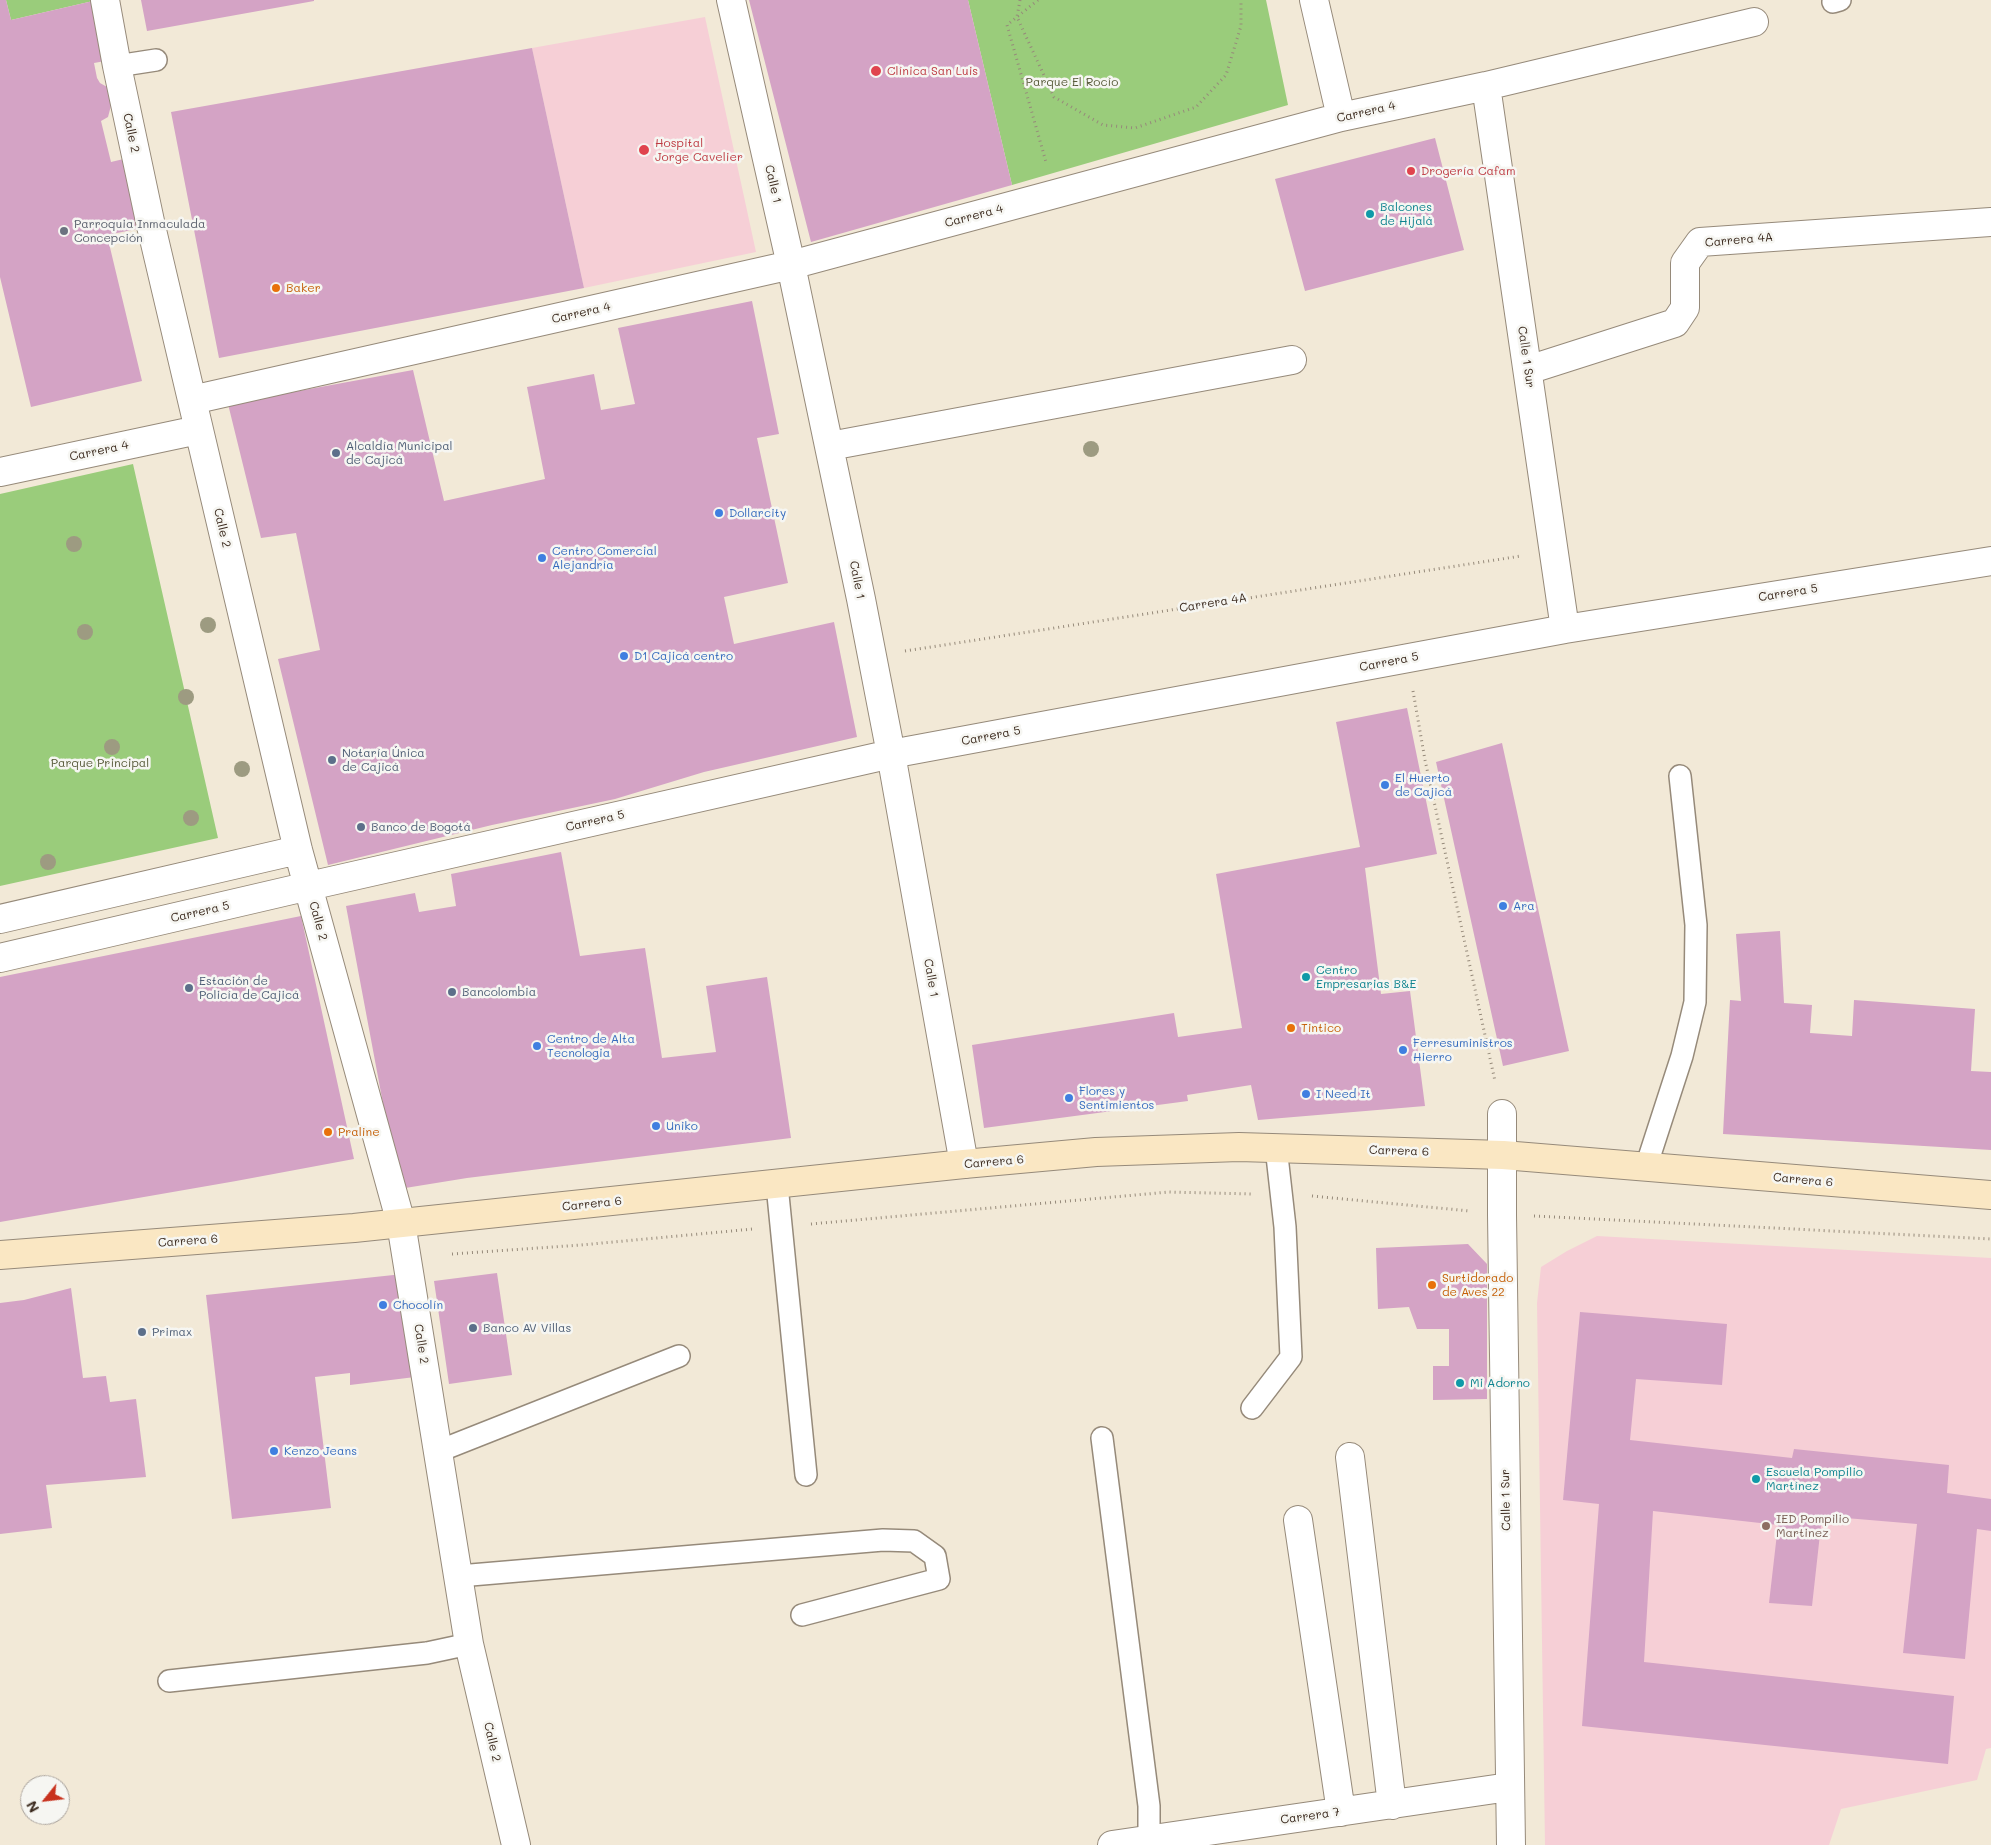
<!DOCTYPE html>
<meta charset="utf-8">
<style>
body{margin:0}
#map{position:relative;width:1991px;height:1845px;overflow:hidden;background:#f2e9d7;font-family:Mali,sans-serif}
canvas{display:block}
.north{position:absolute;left:20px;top:1775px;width:50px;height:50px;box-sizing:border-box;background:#f6f6f2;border:1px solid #aba49d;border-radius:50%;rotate:241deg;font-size:14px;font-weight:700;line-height:20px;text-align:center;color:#3b2a1e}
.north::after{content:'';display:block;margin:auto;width:18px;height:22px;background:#c8321e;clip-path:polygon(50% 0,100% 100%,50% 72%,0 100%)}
</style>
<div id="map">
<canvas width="1991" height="1845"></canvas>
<div class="north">N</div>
</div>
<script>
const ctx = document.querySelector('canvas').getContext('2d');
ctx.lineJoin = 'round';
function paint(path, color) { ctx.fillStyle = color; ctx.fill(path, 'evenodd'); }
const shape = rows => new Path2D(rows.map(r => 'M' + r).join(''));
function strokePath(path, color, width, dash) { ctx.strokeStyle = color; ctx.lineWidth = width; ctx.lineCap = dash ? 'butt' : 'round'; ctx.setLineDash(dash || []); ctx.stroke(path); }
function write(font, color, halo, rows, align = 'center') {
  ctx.font = font + ' Mali,sans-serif'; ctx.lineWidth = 5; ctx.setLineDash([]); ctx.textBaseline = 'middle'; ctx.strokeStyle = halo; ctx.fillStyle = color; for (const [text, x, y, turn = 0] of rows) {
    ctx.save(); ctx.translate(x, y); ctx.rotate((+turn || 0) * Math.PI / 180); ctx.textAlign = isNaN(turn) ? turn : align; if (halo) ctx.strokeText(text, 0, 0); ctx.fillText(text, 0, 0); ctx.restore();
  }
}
paint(shape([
 [705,17,756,252,584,288,532,48],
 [1597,1236,1991,1258,1991,1748,1986,1749,1977,1780,1841,1809,1829,1845,1545,1845,1537,1303,1541,1267,1567,1251]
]), '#f6cfd6');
paint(shape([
 [6,0,92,0,93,1,11,20],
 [968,0,1266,0,1288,105,1012,185],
 [133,464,218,838,0,886,0,494]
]), '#9acc7b');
paint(shape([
 [0,0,6,0,11,20,93,1,105,61,94,63,97,78,100,83,107,87,113,98,108,117,101,121,111,162,132,157,147,227,107,235,142,381,31,407,0,277],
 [141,0,314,0,314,1,147,31],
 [749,0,968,0,1012,185,811,242],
 [532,48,584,288,219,358,171,112],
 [1435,138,1464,250,1305,291,1275,179],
 [752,301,779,434,757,438,788,583,724,597,734,644,834,622,857,737,704,772,615,799,492,825,328,865,278,659,320,650,296,533,261,538,228,404,413,370,444,501,545,479,527,387,594,374,601,410,635,404,618,328],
 [1407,708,1437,854,1365,868,1381,994,1410,991,1425,1106,1258,1120,1251,1085,1187,1095,1188,1101,984,1128,972,1045,1174,1013,1178,1037,1242,1028,1216,874,1360,847,1336,722],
 [1502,743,1569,1051,1503,1066,1436,762],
 [561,852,580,956,645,948,662,1058,716,1052,706,986,767,977,791,1138,467,1178,399,1189,346,906,415,893,419,912,456,906,451,874],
 [301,916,354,1159,236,1181,0,1222,0,977],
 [1780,931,1784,1003,1812,1005,1810,1033,1852,1036,1854,1000,1975,1009,1971,1071,1991,1072,1991,1150,1723,1134,1730,1000,1741,1001,1736,934],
 [1468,1244,1487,1264,1487,1399,1433,1400,1433,1366,1449,1366,1449,1329,1417,1329,1409,1307,1378,1309,1376,1248],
 [497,1273,512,1375,449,1384,434,1281],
 [403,1274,415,1377,350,1385,350,1373,315,1377,331,1508,232,1519,206,1295],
 [71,1288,83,1378,106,1376,110,1402,136,1399,146,1477,46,1485,52,1528,0,1534,0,1303,24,1300],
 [1580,1312,1727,1324,1722,1385,1636,1379,1630,1440,1792,1458,1794,1449,1949,1465,1947,1493,1991,1499,1991,1531,1977,1529,1965,1659,1903,1653,1917,1524,1822,1516,1812,1606,1769,1603,1778,1525,1653,1511,1644,1662,1954,1696,1948,1764,1582,1726,1599,1504,1563,1500]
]), '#d4a3c5');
const service = shape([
 [1833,2,1840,0],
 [117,66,156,60],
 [1646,1167,1682,1056,1695,1002,1696,925,1680,776],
 [777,1185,806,1475],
 [1252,1408,1291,1357,1285,1227,1276,1147],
 [1102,1438,1149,1806,1149,1840],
 [439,1451,679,1356],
 [459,1576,883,1540,914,1541,935,1556,939,1579,802,1615],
 [169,1681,427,1653,469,1644]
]);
const minor = shape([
 [105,0,117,66,151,226,298,850,401,1223,469,1644,516,1845],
 [731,0,791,265,861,599,891,754,964,1164],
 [1314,0,1341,117],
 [1486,86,1565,629],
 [1528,370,1675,323,1685,308,1685,263,1700,242,1991,222],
 [192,400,791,265,1341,117,1486,86,1754,22],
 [830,446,1292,360],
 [0,472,198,430],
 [0,919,298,850],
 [0,958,309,886,891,754,1565,629,1991,561],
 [1502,1114,1502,1215,1511,1845],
 [1350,1457,1392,1805],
 [1298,1520,1341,1812],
 [1112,1845,1509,1787]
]);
const secondary = shape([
 [0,1255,354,1228,964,1164,1096,1152,1239,1147,1503,1155,1991,1195]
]);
strokePath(service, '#968a7a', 24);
strokePath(minor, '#968a7a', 30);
strokePath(secondary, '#968a7a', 30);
strokePath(shape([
 [1020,0,1017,17,1054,97,1103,125,1135,128,1196,107,1226,75,1241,26,1241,0],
 [1038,0,1007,25,1046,162],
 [905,651,1521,556],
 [1413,691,1425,760,1495,1081],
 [1312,1196,1470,1211],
 [1534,1216,1991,1239],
 [811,1224,1169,1192,1251,1194],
 [452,1254,581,1245,753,1229]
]), '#968a7a', 3, [1, 4]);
strokePath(service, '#fff', 21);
strokePath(minor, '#fff', 28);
strokePath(secondary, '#fae7c3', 28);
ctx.fillStyle = '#9d9b81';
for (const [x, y] of [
 [1091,449],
 [74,544],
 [208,625],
 [85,632],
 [186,697],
 [112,747],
 [242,769],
 [191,818],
 [48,862]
]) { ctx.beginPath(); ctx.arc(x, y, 8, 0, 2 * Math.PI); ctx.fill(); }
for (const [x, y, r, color] of [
 [876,71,6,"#e0444e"],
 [644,150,6,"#e0444e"],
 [1411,171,5,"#e0444e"],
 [1370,214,5,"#0f9aa8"],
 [64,231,5,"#6b7280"],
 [276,288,5,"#e8710a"],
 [336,453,5,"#5c6f8a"],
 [719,513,5,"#3f7fe0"],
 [542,558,5,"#3f7fe0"],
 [624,656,5,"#3f7fe0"],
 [332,760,5,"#5c6f8a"],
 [1385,785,5,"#3f7fe0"],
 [361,827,5,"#5c6f8a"],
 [1503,906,5,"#3f7fe0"],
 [1306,977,5,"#0f9aa8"],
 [189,988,5,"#5c6f8a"],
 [452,992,5,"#5c6f8a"],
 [1291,1028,5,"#e8710a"],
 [537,1046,5,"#3f7fe0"],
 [1403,1050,5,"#3f7fe0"],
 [1306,1094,5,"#3f7fe0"],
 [1069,1098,5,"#3f7fe0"],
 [656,1126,5,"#3f7fe0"],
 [328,1132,5,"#e8710a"],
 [1432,1285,5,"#e8710a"],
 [383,1305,5,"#3f7fe0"],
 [473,1328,5,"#5c6f8a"],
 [142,1332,5,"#5c6f8a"],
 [1460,1383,5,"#0f9aa8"],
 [274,1451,5,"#3f7fe0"],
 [1756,1479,5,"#0f9aa8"],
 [1766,1526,5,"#8d6e63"]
]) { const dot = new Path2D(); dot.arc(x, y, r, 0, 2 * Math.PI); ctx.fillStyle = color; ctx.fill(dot); strokePath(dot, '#f6f6f2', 2); }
write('12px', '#be3a42', '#f6f6f2', [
 ["Clínica San Luis",887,71],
 ["Hospital",655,143],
 ["Jorge Cavelier",655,157],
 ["Drogería Cafam",1421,171]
], 'left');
write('12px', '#585b3a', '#f6f6f2', [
 ["Parque El Rocío",1072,82],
 ["Parque Principal",100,763]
]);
write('12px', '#3b2a1e', '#f6f6f2', [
 ["Carrera 4",1366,112,-13],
 ["Calle 2",131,133,78],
 ["Calle 1",773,184,77],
 ["Carrera 4",974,216,-15],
 ["Carrera 4A",1739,240,-5],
 ["Carrera 4",581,313,-13],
 ["Calle 1 Sur",1526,357,82],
 ["Carrera 4",99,451,-12],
 ["Calle 2",222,528,77],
 ["Calle 1",857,580,79],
 ["Carrera 5",1788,593,-9],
 ["Carrera 4A",1213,603,-9],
 ["Carrera 5",1389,662,-11],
 ["Carrera 5",991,736,-11],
 ["Carrera 5",595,821,-13],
 ["Carrera 5",200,912,-13],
 ["Calle 2",318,921,75],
 ["Calle 1",931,978,80],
 ["Carrera 6",1399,1151,2],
 ["Carrera 6",994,1162,-5],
 ["Carrera 6",1803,1180,5],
 ["Carrera 6",592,1204,-6],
 ["Carrera 6",188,1241,-4],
 ["Calle 2",421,1344,81],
 ["Calle 1 Sur",1506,1500,-91],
 ["Calle 2",492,1742,77],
 ["Carrera 7",1310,1816,-8]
]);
write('12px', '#0d838f', '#f6f6f2', [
 ["Balcones",1380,207],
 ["de Hijalá",1380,221],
 ["Centro",1316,970],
 ["Empresarias B&E",1316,984],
 ["Mi Adorno",1470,1383],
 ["Escuela Pompilio",1766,1472],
 ["Martínez",1766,1486]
], 'left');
write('12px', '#5b616d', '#f6f6f2', [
 ["Parroquia Inmaculada",74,224],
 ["Concepción",74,238]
], 'left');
write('12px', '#c56008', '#f6f6f2', [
 ["Baker",286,288],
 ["Tintico",1301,1028],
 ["Praline",338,1132],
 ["Surtidorado",1442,1278],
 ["de Aves 22",1442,1292]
], 'left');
write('12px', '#4e5e75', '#f6f6f2', [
 ["Alcaldía Municipal",346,446],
 ["de Cajicá",346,460],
 ["Notaría Única",342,753],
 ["de Cajicá",342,767],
 ["Banco de Bogotá",371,827],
 ["Estación de",199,981],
 ["Policía de Cajicá",199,995],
 ["Bancolombia",462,992],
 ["Banco AV Villas",483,1328],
 ["Primax",152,1332]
], 'left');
write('12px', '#366cbe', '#f6f6f2', [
 ["Dollarcity",729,513],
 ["Centro Comercial",552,551],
 ["Alejandría",552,565],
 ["D1 Cajicá centro",634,656],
 ["El Huerto",1395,778],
 ["de Cajicá",1395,792],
 ["Ara",1513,906],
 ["Centro de Alta",547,1039],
 ["Tecnologia",547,1053],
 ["Ferresuministros",1413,1043],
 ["Hierro",1413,1057],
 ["Flores y",1079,1091],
 ["Sentimientos",1079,1105],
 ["I Need It",1316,1094],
 ["Uniko",666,1126],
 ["Chocolín",393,1305],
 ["Kenzo Jeans",284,1451]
], 'left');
write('12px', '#785e54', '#f6f6f2', [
 ["IED Pompilio",1776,1519],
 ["Martinez",1776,1533]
], 'left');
</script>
